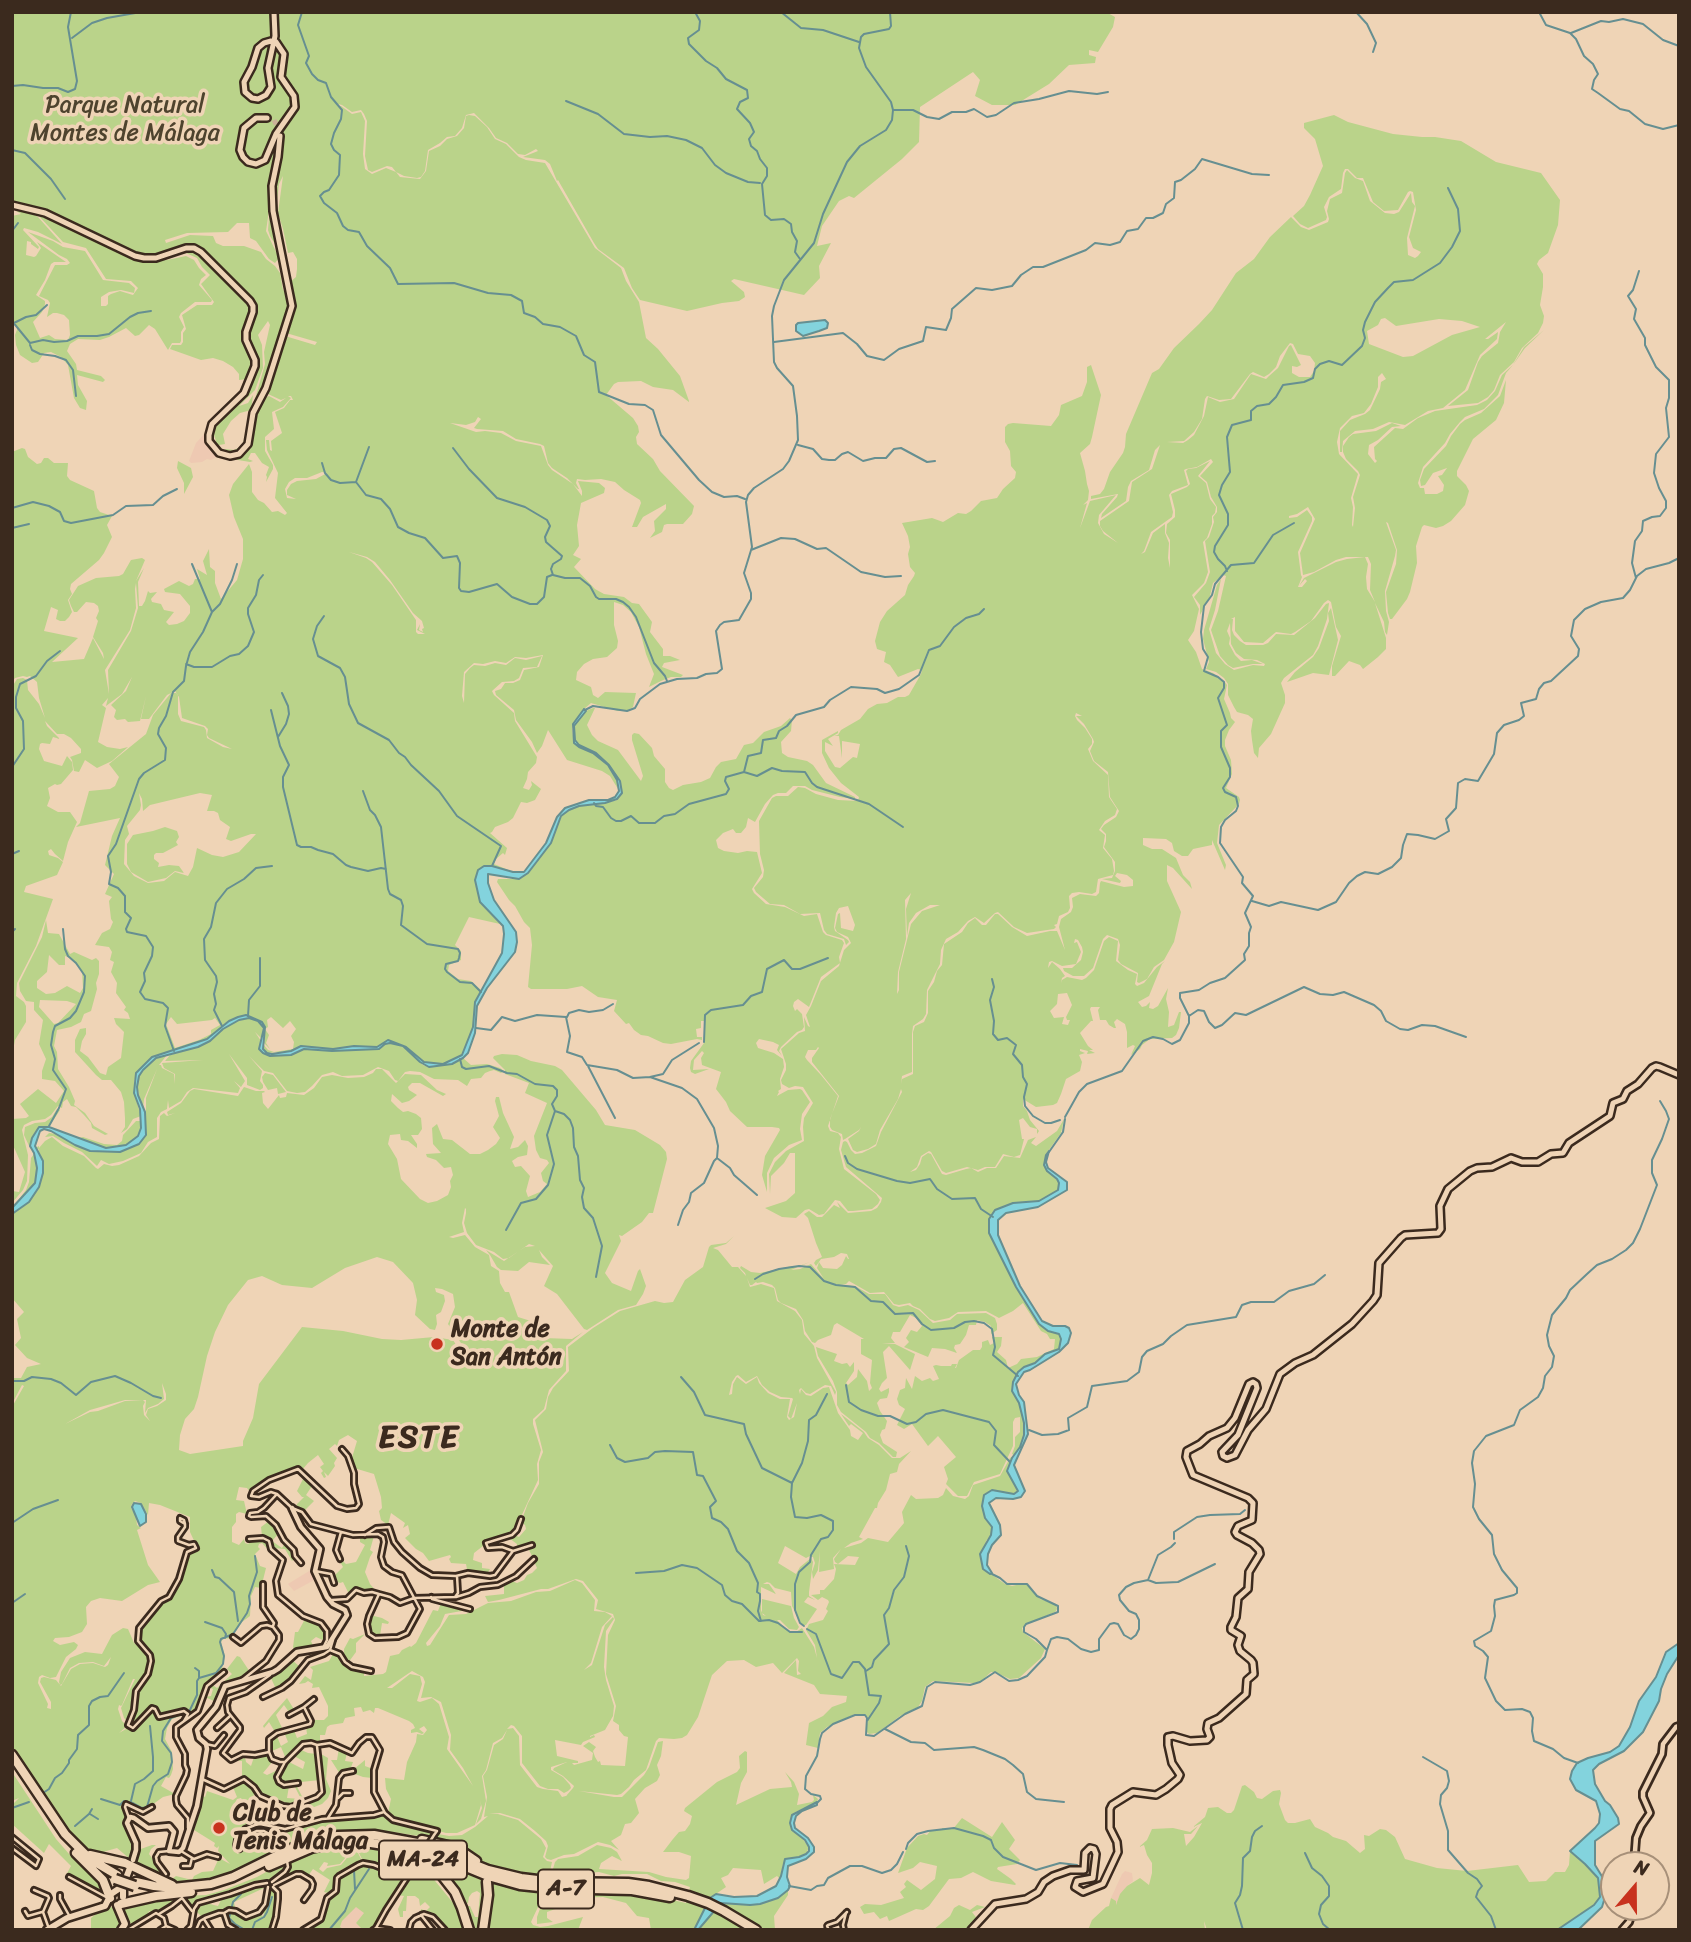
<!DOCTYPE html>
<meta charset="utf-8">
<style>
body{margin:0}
#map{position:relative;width:1691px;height:1942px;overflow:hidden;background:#efd4b6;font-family:Sriracha,sans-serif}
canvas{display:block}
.frame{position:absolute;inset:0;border:14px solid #3b2a1e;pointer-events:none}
.north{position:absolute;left:1600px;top:1851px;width:70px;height:70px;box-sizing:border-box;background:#efd4b6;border:2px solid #a79079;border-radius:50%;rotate:20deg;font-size:19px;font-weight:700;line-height:28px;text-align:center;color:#3b2a1e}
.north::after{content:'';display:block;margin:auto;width:24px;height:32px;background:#c8321e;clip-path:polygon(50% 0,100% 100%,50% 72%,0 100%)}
</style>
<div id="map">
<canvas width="1691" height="1942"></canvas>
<div class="frame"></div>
<div class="north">N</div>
</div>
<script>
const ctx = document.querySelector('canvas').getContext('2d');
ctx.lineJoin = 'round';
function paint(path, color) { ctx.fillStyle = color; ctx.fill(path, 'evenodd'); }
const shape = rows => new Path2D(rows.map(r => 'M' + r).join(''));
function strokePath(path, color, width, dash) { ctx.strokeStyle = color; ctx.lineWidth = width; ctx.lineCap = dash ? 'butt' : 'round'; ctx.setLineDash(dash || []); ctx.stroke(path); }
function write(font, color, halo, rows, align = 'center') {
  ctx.font = font + ' Sriracha,sans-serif'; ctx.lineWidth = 7; ctx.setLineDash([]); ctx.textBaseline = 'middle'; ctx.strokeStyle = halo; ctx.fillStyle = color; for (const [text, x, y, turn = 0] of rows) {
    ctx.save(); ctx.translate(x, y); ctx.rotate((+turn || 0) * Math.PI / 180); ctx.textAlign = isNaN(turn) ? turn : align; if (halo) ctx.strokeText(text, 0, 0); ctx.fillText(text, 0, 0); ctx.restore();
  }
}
paint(shape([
 [206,432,210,446,220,455,211,460,207,459,202,462,191,463,189,461,196,443],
 [314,1568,316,1579,294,1591,288,1584],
 [1125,1871,1132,1873,1133,1881,1127,1886,1116,1905,1116,1901,1111,1898,1122,1874],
 [356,1906,365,1913,356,1923,363,1930,339,1930,342,1921]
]), '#eec9b2');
paint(shape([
 [12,12,1106,12,1115,17,1113,27,1098,52,1089,50,1089,55,1096,57,1095,63,1069,65,1049,84,1015,105,992,105,975,96,980,80,973,72,920,107,919,142,902,159,854,198,849,196,839,201,822,226,817,246,831,243,819,266,820,278,804,295,734,279,731,281,744,292,745,297,739,301,722,303,687,311,640,300,632,288,624,268,598,249,594,243,558,180,557,181,550,164,545,160,523,157,538,151,536,149,525,155,518,154,507,143,496,138,489,128,474,113,466,115,462,128,455,136,447,137,440,143,428,150,425,171,421,177,417,178,404,176,396,172,400,177,420,179,426,171,429,151,440,146,447,139,457,136,464,128,466,116,469,115,475,116,487,127,495,139,506,144,519,157,526,160,545,163,595,248,621,268,626,281,639,302,646,338,658,349,680,376,689,401,689,402,673,390,653,387,641,381,618,382,614,384,606,395,633,418,638,426,639,432,636,437,637,444,653,459,660,471,694,506,692,514,683,524,667,524,664,525,662,532,650,538,655,531,654,521,666,509,666,504,643,517,637,527,632,527,641,503,640,500,624,490,615,482,601,479,585,480,577,479,576,483,579,489,578,489,567,478,552,468,548,463,544,446,540,444,516,439,503,431,477,429,474,428,481,419,478,417,475,422,466,425,450,423,476,432,485,431,501,433,516,441,541,446,548,465,552,470,573,484,582,496,582,491,578,481,599,483,605,488,604,493,581,503,577,525,579,546,573,555,581,559,574,567,595,589,604,594,624,597,632,603,639,604,652,622,650,632,663,649,663,656,670,656,680,660,664,663,662,667,683,675,681,677,671,677,661,681,649,687,654,674,646,654,639,627,631,612,623,605,614,602,614,625,618,641,617,648,607,657,593,659,584,664,577,672,576,680,591,687,593,695,598,698,605,692,636,693,633,707,628,710,618,711,591,703,584,709,573,724,572,729,574,743,579,747,593,753,608,765,617,780,618,789,610,776,602,771,567,760,548,730,542,746,537,753,532,742,516,720,514,710,496,695,495,691,501,689,505,683,513,683,520,680,524,670,539,667,543,655,526,658,515,657,506,663,495,661,483,664,474,663,464,672,462,696,464,703,465,674,470,668,474,665,485,666,495,663,506,665,515,658,526,660,542,656,537,667,523,668,519,678,514,681,502,682,492,691,494,695,514,713,515,721,537,757,536,763,528,772,527,779,523,788,529,790,532,785,531,781,541,789,535,800,527,803,521,802,513,818,508,822,495,827,492,832,490,833,507,848,505,855,503,853,496,859,494,864,513,872,492,866,484,866,478,870,475,880,480,902,500,924,469,917,455,945,461,951,461,960,449,965,448,971,458,979,471,981,481,990,475,1002,473,1027,469,1040,462,1055,453,1060,443,1064,424,1062,406,1047,388,1040,377,1047,354,1046,333,1049,301,1046,291,1051,267,1053,263,1049,263,1044,268,1050,274,1052,293,1049,294,1042,291,1036,296,1029,290,1021,283,1028,271,1017,267,1020,268,1027,265,1029,269,1035,266,1043,270,1049,264,1043,265,1027,262,1022,246,1015,229,1021,207,1039,152,1057,136,1073,134,1083,134,1093,141,1116,133,1119,127,1129,121,1133,125,1127,125,1118,124,1102,121,1092,111,1080,102,1080,96,1075,75,1052,75,1040,80,1029,86,1028,86,1034,82,1041,80,1051,88,1057,100,1073,106,1075,108,1067,121,1058,124,1032,116,1024,114,1018,130,1019,128,1013,124,1010,126,1007,116,993,117,983,111,972,114,962,110,960,112,952,109,947,95,945,102,933,110,929,113,922,111,919,109,901,112,897,105,894,114,874,105,865,112,836,120,818,76,827,80,823,89,791,110,789,115,786,119,777,109,764,146,734,153,715,171,693,176,693,178,695,178,714,181,721,204,727,206,730,207,738,223,747,232,749,209,738,207,735,208,729,205,726,182,718,179,697,175,691,167,695,149,719,141,719,146,696,140,721,128,722,125,719,117,720,114,717,116,710,111,705,126,691,132,677,122,694,106,706,108,698,102,705,106,708,98,742,107,747,120,749,128,747,112,761,97,768,85,760,79,772,74,771,72,760,70,757,81,753,81,749,71,738,64,734,57,734,45,721,47,726,60,739,53,737,50,744,42,743,40,744,39,749,44,761,62,766,67,756,72,762,73,770,61,784,57,785,55,784,48,788,50,798,47,806,58,812,70,812,77,822,68,842,63,861,55,854,51,849,48,851,49,855,58,858,63,862,57,875,26,886,24,892,53,899,36,946,17,983,16,996,24,1002,26,1006,26,1022,15,1040,12,1056,12,687,17,679,23,678,27,680,28,690,39,704,45,718,39,698,37,682,30,676,27,677,23,676,15,678,12,682,12,452,22,448,25,449,28,457,37,464,41,463,44,458,48,458,54,463,68,463,67,476,70,480,94,491,97,508,100,512,112,516,107,525,112,537,104,553,99,560,71,584,70,589,72,594,68,600,72,612,69,617,65,621,60,621,56,619,58,610,51,607,44,631,78,638,52,662,84,659,93,638,104,659,103,653,93,637,98,621,96,618,99,611,98,606,94,603,86,602,77,612,74,612,71,606,69,600,78,586,96,578,119,576,123,574,131,560,142,558,145,560,136,581,144,568,138,582,139,606,142,606,145,601,148,591,150,593,157,592,151,599,152,602,161,604,164,610,174,612,166,622,169,625,177,624,184,621,190,613,190,606,180,594,165,592,164,589,179,581,189,586,193,584,195,579,200,579,197,569,207,575,203,561,209,549,210,567,215,571,215,583,221,599,237,580,243,559,243,539,234,517,229,495,233,484,249,464,252,472,252,492,258,500,264,503,272,512,278,511,285,515,287,513,275,498,278,473,267,450,266,440,269,440,270,450,272,451,271,441,282,433,275,412,284,408,290,400,293,400,291,396,288,396,291,398,283,407,272,412,274,429,265,437,265,451,273,465,273,469,266,482,267,477,266,475,269,467,262,463,255,453,251,453,248,459,253,461,250,462,232,459,244,453,249,447,254,418,262,399,269,396,280,402,286,398,281,400,268,394,263,397,268,388,285,336,315,345,317,342,286,333,294,310,295,302,290,282,296,277,297,269,297,259,293,252,288,253,283,229,278,213,283,176,279,184,276,208,279,224,277,224,275,213,274,188,282,143,282,136,280,136,271,185,273,218,279,245,278,249,270,236,268,230,270,204,266,231,279,258,275,263,269,259,256,241,250,238,249,223,237,223,228,232,187,233,165,240,166,243,190,235,213,236,216,243,223,246,244,246,261,252,266,259,275,266,280,273,283,290,290,295,290,308,262,395,250,417,265,364,264,352,270,325,268,321,258,335,262,345,263,368,255,390,239,406,248,403,253,395,251,410,240,413,231,421,223,434,225,444,219,445,222,451,226,449,234,450,242,446,248,428,248,419,250,420,247,444,244,449,236,454,226,454,217,450,215,447,216,441,214,435,216,421,244,393,257,364,247,337,248,329,254,314,253,301,203,251,197,247,189,246,160,255,142,255,132,252,52,214,30,206,12,202],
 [275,14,276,40,283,47,286,55,282,74,284,81,296,97,297,104,295,110,290,119,277,136,270,156,263,164,255,166,254,162,264,159,267,154,278,126,293,108,294,102,291,95,281,81,279,71,282,52,275,43,269,69,272,88,268,96,266,93,269,85,266,69,271,43,265,43,266,40,272,40,273,18],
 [338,104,342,105,352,112,361,110,364,114,367,121,365,156,368,170,372,172,387,166,392,167,396,172,386,168,372,174,365,169,363,154,365,121,361,112,352,114,341,106,337,106],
 [322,472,327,473,316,479,297,481,291,484,287,490,287,495,296,499,287,498,285,489,289,482,295,478,307,478],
 [349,552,367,557,375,562,390,580,413,613,422,621,424,628,422,629,423,632,419,630,420,624,417,630,425,634,418,634,416,632,416,620,392,585,372,562,366,558],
 [136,583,138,608,131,631,108,670,109,694,105,670,130,630,136,608,135,589],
 [139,793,142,799,143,811,150,805,200,793,212,795,207,811,214,811,218,813,220,820,230,827,226,839,231,841,251,834,256,834,239,852,223,857,212,855,197,848,193,867,188,876,175,872,164,881,148,883,134,876,124,864,125,840,129,834,127,826,140,810,141,805],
 [171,1017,177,1024,212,1020,215,1018,220,1025,211,1030,211,1034,199,1040,175,1048,166,1024],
 [1334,115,1348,122,1393,134,1422,137,1435,137,1461,141,1496,162,1541,173,1560,200,1558,225,1548,253,1539,260,1537,264,1543,274,1543,287,1540,305,1544,316,1543,323,1538,333,1522,348,1514,362,1500,375,1494,390,1488,397,1478,403,1448,406,1468,390,1478,362,1482,356,1498,343,1500,332,1506,322,1485,339,1488,339,1498,332,1497,339,1480,355,1465,390,1443,408,1428,411,1405,425,1389,422,1373,429,1355,431,1343,441,1342,452,1340,452,1340,431,1350,420,1365,414,1370,410,1380,389,1381,382,1386,379,1382,373,1378,377,1378,387,1371,404,1364,413,1352,416,1340,428,1337,442,1339,454,1358,474,1351,498,1353,507,1352,525,1353,527,1355,508,1353,497,1360,475,1358,471,1346,459,1343,452,1343,446,1349,437,1353,434,1376,431,1392,423,1401,426,1392,427,1378,440,1369,445,1368,454,1375,463,1377,461,1375,459,1374,447,1395,428,1403,429,1418,418,1435,411,1477,405,1487,400,1495,391,1502,375,1513,365,1524,347,1544,330,1525,348,1513,365,1506,373,1498,395,1484,409,1465,417,1460,422,1450,434,1445,443,1423,467,1418,483,1420,488,1424,488,1425,494,1437,494,1443,491,1444,485,1438,476,1442,475,1447,468,1433,473,1425,485,1421,486,1420,480,1424,469,1446,446,1451,436,1460,424,1465,420,1481,413,1500,396,1506,380,1504,403,1496,420,1473,439,1457,471,1457,476,1466,485,1469,491,1465,505,1451,521,1443,526,1436,528,1424,525,1422,527,1416,546,1417,563,1410,592,1407,599,1392,619,1390,619,1388,613,1386,592,1396,564,1397,550,1388,523,1386,522,1396,550,1395,556,1385,591,1386,611,1389,622,1387,635,1385,632,1384,622,1375,603,1386,638,1386,649,1378,657,1363,669,1360,665,1349,661,1335,676,1332,676,1332,666,1341,636,1336,627,1331,602,1328,600,1324,603,1311,621,1295,632,1291,634,1276,632,1263,643,1244,642,1235,631,1235,617,1231,619,1233,619,1232,630,1234,635,1240,641,1246,645,1263,645,1268,643,1276,634,1294,635,1315,618,1326,604,1329,603,1327,619,1318,646,1313,655,1284,678,1281,683,1285,695,1285,703,1271,734,1259,748,1258,758,1254,753,1252,740,1251,731,1253,719,1248,715,1237,712,1234,707,1228,695,1228,684,1224,678,1216,672,1206,669,1209,662,1203,639,1204,630,1217,585,1221,579,1215,610,1209,629,1216,653,1225,664,1234,670,1253,665,1264,666,1265,664,1257,660,1244,659,1236,653,1231,644,1230,623,1227,631,1230,638,1229,644,1235,655,1241,661,1252,660,1263,664,1253,664,1233,668,1228,665,1220,656,1211,630,1218,611,1226,576,1223,575,1213,583,1210,596,1200,615,1200,605,1194,597,1206,583,1210,572,1205,541,1209,537,1214,522,1213,517,1217,512,1217,507,1211,497,1207,482,1200,476,1213,462,1211,459,1197,467,1186,469,1184,470,1188,485,1172,491,1169,495,1173,512,1172,517,1151,532,1144,551,1141,554,1145,552,1153,533,1165,524,1165,533,1169,543,1168,558,1170,568,1170,540,1166,533,1167,524,1175,517,1175,510,1171,494,1187,487,1190,484,1186,471,1188,469,1196,468,1210,461,1198,476,1206,483,1210,499,1216,507,1215,513,1212,516,1212,524,1207,538,1203,542,1208,572,1204,583,1192,595,1199,609,1194,631,1188,640,1196,652,1202,669,1213,673,1224,681,1227,685,1224,699,1230,713,1231,718,1235,722,1229,730,1225,740,1225,746,1231,760,1232,774,1226,788,1239,797,1240,800,1239,804,1219,825,1217,843,1226,865,1225,870,1212,840,1212,845,1193,849,1188,856,1182,856,1174,851,1172,843,1166,839,1143,838,1143,845,1152,849,1162,849,1176,858,1183,875,1190,882,1192,889,1173,868,1167,865,1167,881,1181,912,1174,942,1164,960,1154,967,1147,979,1139,983,1137,982,1138,973,1121,964,1118,960,1120,945,1118,939,1107,935,1103,939,1093,968,1084,976,1073,976,1064,971,1063,968,1072,968,1081,960,1083,952,1082,947,1078,940,1075,939,1074,943,1077,942,1081,952,1076,964,1062,966,1052,961,1049,962,1048,968,1052,962,1060,969,1065,976,1062,978,1061,983,1062,980,1067,977,1082,980,1086,978,1094,970,1104,941,1109,937,1118,941,1116,961,1128,970,1137,974,1135,984,1137,986,1144,983,1157,967,1165,961,1162,964,1149,996,1138,1002,1142,1007,1146,1006,1150,1002,1149,1008,1153,1009,1158,1006,1168,988,1166,999,1169,1012,1168,1027,1174,1025,1179,1012,1181,1012,1179,1028,1176,1035,1172,1038,1150,1039,1142,1045,1140,1049,1131,1055,1135,1046,1133,1045,1127,1048,1127,1032,1125,1024,1117,1019,1114,1022,1116,1028,1114,1028,1109,1025,1106,1020,1100,1020,1098,1010,1100,1007,1091,1007,1090,1009,1093,1021,1091,1021,1080,1033,1088,1046,1093,1050,1089,1050,1095,1053,1087,1054,1088,1051,1080,1049,1080,1051,1085,1053,1079,1055,1082,1062,1080,1071,1066,1079,1061,1094,1057,1103,1053,1105,1036,1107,1023,1099,1023,1106,1027,1111,1030,1120,1039,1131,1037,1134,1037,1129,1030,1127,1023,1118,1019,1120,1022,1139,1024,1139,1020,1155,1014,1157,1003,1154,995,1167,985,1167,978,1170,967,1167,946,1173,942,1171,931,1152,929,1151,921,1156,917,1167,910,1172,916,1170,920,1164,922,1157,928,1153,931,1154,942,1174,946,1175,966,1169,971,1168,978,1172,987,1168,996,1168,1004,1156,1020,1158,1028,1140,1036,1137,1031,1143,1036,1146,1057,1131,1064,1119,1061,1133,1046,1154,1044,1165,1047,1171,1057,1179,1059,1183,1058,1190,1039,1201,1027,1201,989,1219,1016,1287,1048,1331,1059,1334,1061,1339,1059,1349,1045,1354,1035,1363,1024,1367,1012,1391,1019,1403,1024,1423,1024,1435,1020,1447,1014,1455,1012,1454,1015,1446,1015,1437,1020,1432,1020,1417,1015,1418,1013,1422,1013,1446,1000,1474,974,1482,967,1496,958,1496,946,1484,948,1479,944,1467,956,1457,938,1436,928,1446,912,1424,904,1429,897,1425,905,1409,899,1405,897,1399,900,1390,905,1388,906,1378,912,1389,915,1376,922,1381,930,1378,933,1381,939,1379,933,1366,936,1365,941,1366,951,1366,952,1364,957,1364,955,1368,956,1368,959,1360,973,1350,980,1350,982,1347,982,1342,988,1340,990,1345,994,1343,992,1337,1002,1337,1001,1346,997,1352,1006,1360,1008,1368,1017,1364,1021,1359,1037,1357,1054,1349,1055,1339,1050,1339,1047,1334,1041,1331,1023,1303,1013,1311,999,1318,986,1311,958,1312,949,1318,935,1321,930,1319,920,1309,913,1306,910,1303,899,1305,894,1304,884,1292,870,1293,849,1281,846,1284,839,1284,855,1286,869,1294,885,1294,893,1305,899,1307,908,1305,919,1310,933,1323,950,1320,957,1314,986,1313,995,1318,997,1324,997,1330,991,1334,991,1326,985,1322,977,1320,976,1325,969,1325,966,1335,960,1344,955,1345,954,1348,957,1353,945,1349,932,1348,928,1357,904,1347,909,1342,906,1338,911,1330,917,1332,922,1326,916,1318,910,1315,900,1332,893,1332,891,1338,895,1343,882,1344,895,1344,915,1354,910,1370,889,1346,883,1352,887,1378,882,1383,879,1389,881,1392,889,1388,889,1392,887,1398,880,1399,877,1403,880,1411,887,1421,885,1429,882,1430,880,1435,883,1443,897,1452,896,1457,893,1457,879,1443,870,1438,866,1432,841,1412,837,1405,837,1392,833,1381,818,1356,816,1347,837,1354,834,1361,842,1364,847,1363,850,1367,854,1362,854,1371,846,1383,848,1385,857,1377,858,1369,867,1381,869,1391,872,1388,870,1383,872,1360,861,1354,861,1339,864,1339,837,1323,834,1325,831,1335,818,1340,815,1343,812,1342,805,1331,803,1320,796,1309,781,1303,778,1300,775,1288,772,1285,763,1282,757,1283,756,1282,752,1285,750,1285,747,1278,750,1287,761,1284,774,1288,777,1301,795,1311,802,1320,804,1334,814,1346,817,1358,836,1392,835,1395,831,1386,825,1385,810,1394,806,1393,801,1388,799,1390,800,1394,801,1389,806,1395,811,1396,823,1388,829,1387,838,1413,850,1430,851,1436,858,1440,863,1433,851,1424,849,1426,841,1414,864,1432,868,1438,879,1445,892,1458,900,1458,911,1451,899,1464,897,1472,890,1474,886,1490,878,1503,877,1508,875,1508,859,1537,863,1539,851,1543,844,1548,861,1543,868,1538,888,1542,904,1523,902,1512,911,1495,916,1499,938,1498,943,1495,946,1488,953,1496,965,1499,969,1496,973,1485,1000,1476,1010,1458,1013,1456,1007,1471,1018,1491,1014,1494,984,1496,982,1506,985,1518,992,1527,991,1535,986,1541,983,1568,1005,1584,1012,1586,1025,1583,1040,1599,1056,1604,1057,1609,1055,1612,1027,1624,1022,1628,1023,1632,1045,1649,1041,1658,1019,1678,1010,1679,995,1672,991,1672,980,1682,974,1683,933,1681,925,1687,922,1701,918,1707,900,1716,877,1733,869,1734,866,1731,868,1718,865,1714,855,1714,827,1727,820,1733,818,1748,806,1745,809,1723,823,1716,832,1707,846,1702,847,1696,820,1694,814,1685,784,1673,796,1660,797,1675,801,1674,798,1671,799,1661,797,1658,782,1673,773,1663,756,1667,744,1660,727,1661,712,1675,698,1717,687,1735,682,1738,674,1739,659,1738,656,1741,646,1770,634,1780,629,1787,621,1794,617,1795,579,1791,614,1797,622,1797,644,1775,649,1767,658,1742,663,1741,661,1756,657,1765,660,1775,657,1781,645,1788,635,1799,639,1813,631,1823,625,1824,621,1835,611,1841,619,1850,610,1845,598,1842,574,1854,564,1855,551,1860,547,1859,545,1857,548,1846,546,1841,535,1831,520,1819,500,1813,489,1814,498,1814,518,1820,541,1839,546,1848,543,1857,547,1861,552,1862,549,1876,551,1876,555,1862,558,1859,578,1856,597,1845,611,1848,617,1852,622,1861,612,1856,601,1863,599,1869,649,1872,666,1877,686,1880,689,1878,691,1856,679,1852,663,1852,673,1839,679,1832,685,1831,690,1824,692,1816,684,1811,685,1808,717,1782,737,1772,740,1768,739,1756,745,1751,747,1752,747,1772,741,1783,736,1805,770,1789,792,1787,791,1782,785,1772,794,1782,799,1794,797,1805,812,1802,814,1800,813,1795,818,1799,817,1802,796,1812,792,1815,790,1823,809,1847,806,1854,799,1857,788,1858,783,1864,780,1879,777,1876,764,1884,761,1870,733,1868,728,1875,721,1878,726,1887,710,1898,694,1930,651,1930,649,1918,637,1916,626,1903,603,1897,574,1898,561,1907,547,1912,547,1918,553,1922,537,1924,537,1917,545,1895,544,1894,531,1922,533,1925,540,1927,548,1926,583,1917,578,1930,486,1930,486,1887,481,1930,476,1930,467,1906,470,1906,475,1917,478,1917,480,1893,477,1891,472,1893,469,1897,468,1903,465,1905,457,1892,412,1850,535,1890,604,1892,650,1895,686,1903,690,1887,675,1882,661,1881,647,1874,622,1874,614,1876,599,1872,576,1874,560,1879,545,1879,497,1870,437,1845,440,1845,479,1861,476,1856,464,1848,434,1839,438,1834,449,1836,462,1835,475,1827,488,1816,484,1817,487,1797,483,1776,487,1770,494,1745,503,1739,507,1730,502,1738,493,1743,486,1770,482,1776,486,1801,481,1819,476,1824,482,1808,480,1800,481,1805,475,1825,457,1833,446,1833,396,1819,388,1813,391,1799,386,1789,385,1778,404,1780,407,1762,416,1742,417,1734,423,1735,427,1730,424,1726,419,1729,424,1733,422,1734,417,1732,411,1733,411,1730,415,1728,413,1724,409,1721,378,1708,375,1708,374,1713,370,1710,363,1712,361,1707,354,1708,355,1716,345,1718,343,1723,330,1725,327,1727,325,1735,320,1735,320,1742,304,1743,286,1759,281,1747,270,1752,271,1740,276,1734,281,1746,288,1742,284,1732,294,1730,297,1738,307,1734,306,1727,311,1725,312,1720,324,1720,328,1716,328,1706,319,1687,312,1688,313,1684,308,1681,305,1683,299,1684,305,1676,311,1680,313,1670,310,1667,329,1661,333,1654,330,1652,331,1651,336,1652,349,1667,364,1672,364,1676,383,1674,386,1672,390,1656,399,1654,402,1650,410,1646,411,1647,416,1643,433,1610,438,1611,441,1603,467,1610,445,1614,440,1626,426,1643,427,1646,430,1645,449,1615,466,1614,488,1603,511,1601,536,1592,550,1591,575,1580,582,1583,595,1600,594,1611,605,1612,612,1616,602,1627,591,1663,584,1670,592,1665,605,1625,613,1617,614,1619,606,1631,604,1667,606,1680,614,1706,613,1716,605,1730,590,1736,590,1737,594,1735,595,1737,583,1742,581,1745,555,1740,557,1756,578,1761,578,1763,572,1763,574,1765,592,1760,593,1753,583,1746,589,1742,596,1747,593,1751,595,1757,598,1762,600,1761,601,1765,625,1766,628,1737,624,1736,619,1730,619,1725,613,1721,616,1706,606,1674,608,1635,615,1620,613,1614,596,1609,598,1600,583,1581,576,1579,548,1589,541,1589,499,1600,488,1602,485,1596,504,1594,504,1584,509,1580,517,1583,524,1580,527,1575,532,1573,537,1568,534,1561,536,1558,533,1558,528,1548,533,1546,518,1549,519,1546,517,1546,517,1544,509,1538,514,1535,519,1537,526,1529,525,1525,521,1522,528,1503,539,1484,539,1462,543,1452,535,1420,546,1409,548,1397,553,1388,569,1371,568,1347,593,1328,620,1311,655,1301,664,1303,673,1302,685,1280,703,1267,709,1247,711,1245,726,1243,734,1236,726,1244,713,1248,718,1250,732,1267,738,1267,746,1276,745,1273,740,1268,741,1266,751,1272,760,1273,792,1266,799,1266,810,1262,791,1270,800,1269,811,1264,824,1279,817,1268,819,1262,823,1268,837,1269,842,1265,846,1256,848,1259,849,1259,847,1254,841,1253,834,1257,821,1259,816,1266,814,1263,816,1260,822,1257,816,1243,808,1218,804,1214,809,1211,817,1217,822,1217,834,1205,840,1208,837,1202,848,1213,871,1211,877,1208,881,1202,882,1198,846,1167,841,1150,843,1142,845,1141,847,1142,851,1150,855,1154,862,1153,876,1146,881,1132,902,1092,901,1089,898,1099,880,1130,876,1144,868,1149,857,1152,853,1150,848,1139,859,1131,861,1127,859,1130,845,1139,843,1140,842,1134,832,1130,830,1127,830,1119,839,1096,812,1062,812,1058,819,1048,818,1047,816,1050,808,1050,805,1057,807,1060,821,1075,838,1096,828,1126,830,1131,838,1133,841,1137,839,1149,844,1169,876,1194,880,1200,878,1204,872,1209,853,1211,848,1211,840,1201,835,1200,824,1214,819,1215,809,1209,805,1210,796,1218,782,1217,765,1208,786,1201,795,1193,795,1153,790,1153,784,1163,771,1176,770,1194,769,1174,775,1162,786,1151,804,1141,803,1127,804,1118,813,1103,803,1087,795,1086,789,1088,782,1084,781,1080,786,1070,786,1064,781,1049,799,1033,805,1031,804,1017,808,1026,810,1027,806,1015,811,1006,821,981,839,966,844,950,851,943,848,937,837,932,835,928,838,914,840,913,841,928,853,931,855,925,848,906,839,908,836,913,834,927,835,931,848,940,849,942,846,945,844,939,827,934,824,930,820,913,800,914,784,905,770,904,756,892,754,888,763,877,764,870,760,854,759,821,772,798,776,796,788,796,798,787,805,788,816,794,838,800,858,801,859,797,841,783,829,768,822,753,822,740,838,731,838,733,828,739,833,746,825,742,825,751,835,767,840,768,853,757,857,758,860,744,842,741,842,758,839,736,834,736,838,735,841,730,860,719,868,709,877,704,887,703,898,697,905,697,909,695,921,674,922,670,918,669,898,677,890,665,884,662,886,652,877,649,875,641,880,622,887,611,905,595,908,585,914,576,915,573,910,567,908,554,910,547,908,536,902,523,932,518,943,522,958,513,966,514,971,511,981,501,997,498,1003,489,1015,478,1016,472,1011,466,1010,451,1005,442,1005,427,1008,424,1013,423,1051,426,1059,415,1061,405,1082,396,1087,382,1087,367,1091,365,1101,395,1092,437,1090,444,1080,453,1085,471,1087,484,1089,491,1088,500,1083,505,1087,503,1080,528,1090,501,1116,495,1099,515,1098,523,1104,534,1118,543,1103,531,1100,526,1100,521,1129,501,1132,482,1152,469,1160,445,1155,450,1149,470,1131,481,1128,487,1126,501,1101,518,1102,514,1117,497,1118,494,1091,499,1091,496,1100,494,1104,489,1110,472,1123,453,1125,447,1126,434,1152,373,1159,369,1174,348,1199,324,1212,310,1236,273,1254,259,1270,237,1291,217,1301,227,1309,230,1328,222,1329,219,1327,211,1330,199,1342,193,1345,173,1347,170,1355,178,1363,181,1370,201,1385,213,1394,214,1399,212,1411,193,1412,202,1415,206,1407,238,1408,255,1415,258,1418,256,1421,252,1413,248,1409,237,1416,210,1413,192,1410,191,1408,192,1398,210,1384,211,1373,202,1363,178,1357,178,1348,169,1345,169,1343,173,1341,189,1329,197,1324,207,1327,217,1326,220,1308,228,1300,224,1293,216,1304,206,1310,195,1323,166,1315,139,1304,128,1304,123],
 [1385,318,1396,326,1439,319,1462,321,1480,327,1452,335,1413,356,1403,357,1369,344,1367,331,1378,325,1381,319],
 [1290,343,1293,344,1298,354,1310,356,1315,363,1314,371,1310,377,1299,377,1292,373,1292,366,1297,367,1301,365,1291,345,1289,346,1278,368,1269,376,1266,379,1251,374,1234,399,1220,402,1208,397,1204,416,1194,435,1188,440,1183,443,1167,442,1184,441,1194,432,1202,419,1205,399,1207,396,1219,400,1231,399,1250,374,1253,372,1264,377,1269,374,1276,367,1280,356],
 [1308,507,1315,519,1300,553,1303,575,1314,572,1336,560,1346,557,1368,557,1371,564,1370,590,1375,602,1367,589,1366,577,1368,564,1365,557,1347,559,1336,562,1304,578,1299,586,1305,579,1307,581,1302,587,1298,587,1302,577,1301,575,1298,552,1312,521,1312,517,1307,510,1297,517,1289,518,1289,516,1297,514],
 [1076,713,1082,716,1076,716,1084,724,1093,739,1094,742,1090,751,1094,761,1108,772,1110,797,1119,811,1116,817,1104,825,1101,829,1106,834,1106,841,1104,847,1115,862,1115,871,1112,878,1102,879,1120,883,1121,881,1115,876,1117,873,1127,875,1133,880,1133,886,1124,887,1101,881,1100,883,1099,893,1096,896,1080,894,1072,898,1073,907,1071,912,1061,919,1059,927,1065,950,1057,931,1050,931,1027,936,1012,927,998,914,995,914,986,925,982,925,975,918,968,923,962,932,944,944,942,965,937,971,934,982,928,991,928,1013,924,1022,915,1026,913,1032,913,1074,902,1079,901,1084,902,1076,912,1072,912,1034,913,1026,923,1019,926,1014,927,990,940,964,941,950,946,939,958,932,968,921,975,917,984,923,995,913,998,912,1014,927,1027,933,1054,929,1056,927,1054,925,1057,924,1059,916,1068,912,1070,908,1069,896,1072,893,1079,892,1092,894,1096,892,1098,879,1113,875,1114,871,1112,859,1103,848,1105,835,1099,830,1105,821,1115,815,1117,809,1109,797,1108,775,1093,761,1088,749,1092,744,1092,739,1085,728,1077,720,1075,716],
 [911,893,906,909,907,936,909,923,916,913,930,905,940,905,922,911,911,924,899,972,899,990,897,994,898,972,906,939,905,900],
 [1067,993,1072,1005,1066,1017,1067,1020,1070,1020,1068,1025,1062,1024,1064,1017,1054,1018,1050,1011,1057,1004,1058,994],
 [738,1375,746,1382,757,1376,762,1385,770,1392,781,1397,792,1398,793,1399,788,1416,791,1419,797,1403,794,1417,789,1420,787,1417,790,1399,780,1399,768,1393,759,1383,757,1377,746,1384,737,1377,733,1384,732,1394,729,1395,732,1382,736,1376],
 [785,1546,806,1558,810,1556,813,1557,815,1563,812,1572,813,1579,818,1570,820,1551,819,1572,834,1569,833,1558,841,1549,834,1559,835,1562,838,1564,848,1556,859,1557,855,1565,834,1564,836,1569,834,1579,824,1590,820,1590,820,1594,811,1595,818,1600,822,1597,828,1600,829,1602,826,1609,828,1611,823,1620,809,1624,806,1630,815,1645,817,1658,814,1647,802,1628,796,1632,788,1631,777,1620,780,1620,789,1629,797,1630,799,1627,794,1618,791,1606,762,1599,762,1613,766,1616,763,1615,761,1610,761,1587,776,1594,769,1584,763,1584,767,1582,770,1583,775,1588,791,1592,792,1606,802,1625,806,1625,817,1609,804,1602,808,1597,815,1600,809,1596,809,1592,813,1562,811,1558,800,1567,796,1574,778,1563],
 [412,1671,423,1677,425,1682,421,1698,431,1697,441,1702,451,1735,450,1750,463,1768,473,1786,447,1749,449,1737,439,1704,432,1698,420,1702,417,1701,422,1684,420,1676,410,1674,396,1685,392,1688,387,1688],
 [511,1725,514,1726,522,1736,522,1763,540,1786,548,1789,558,1789,564,1793,568,1791,571,1788,570,1785,563,1777,551,1770,551,1767,567,1762,554,1768,553,1770,563,1776,574,1786,573,1788,566,1796,577,1793,562,1797,558,1791,543,1789,537,1787,520,1765,519,1736,513,1728,507,1729],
 [12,208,25,209,38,217,62,244,38,232,24,228,23,230,39,247,38,249,31,244,31,242,27,241,26,255,34,257,36,256,41,248,37,242,66,262,54,262,51,264,45,280,36,295,45,301,45,304,42,312,33,322,40,338,49,335,55,339,68,340,70,335,69,320,64,315,57,313,53,313,47,317,50,303,48,300,39,296,55,265,67,265,70,263,67,259,59,255,28,232,53,241,63,247,85,251,103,280,129,283,135,288,134,293,121,290,109,292,101,297,101,306,106,306,108,304,108,296,111,294,120,291,133,295,138,288,131,281,106,279,86,248,63,242,38,215,29,210,45,215,134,259,146,261,167,260,186,256,194,260,199,268,206,275,201,279,199,285,212,300,211,302,195,302,181,313,179,317,184,327,181,332,181,341,180,343,172,343,168,350,155,329,149,325,139,335,135,336,126,328,109,337,100,340,78,339,70,344,67,351,76,364,77,370,101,376,105,380,103,382,77,375,78,385,87,401,86,410,80,408,74,398,68,365,61,357,51,352,44,353,38,362,32,363,20,355,16,345,15,335,18,327,12,322,12,216,21,214],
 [186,250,199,254,251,306,251,312,242,336,254,363,248,379,239,380,239,374,233,367,223,361,213,358,201,360,170,349,172,345,181,345,183,342,183,333,186,329,182,315,197,305,212,305,214,302,201,284,210,275,202,267,197,258,186,253,165,258],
 [178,461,191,468,193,477,184,494,184,483,177,468],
 [1331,608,1338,640,1329,675,1313,673,1287,682,1295,672,1313,657,1319,648,1329,621,1328,613],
 [593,708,595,708,587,725,592,735,598,741,618,750,641,781,643,776,632,740,632,735,634,733,639,734,652,748,654,756,665,769,665,782,669,788,673,790,683,785,701,782,710,778,716,767,721,762,736,759,744,745,753,743,764,732,781,726,790,718,792,720,791,731,781,742,782,753,788,757,807,761,813,765,826,783,855,797,855,799,840,797,812,790,805,786,793,786,786,793,778,793,773,795,765,804,755,822,748,818,746,827,741,833,736,833,733,829,723,833,716,840,718,848,724,851,738,853,747,851,757,852,762,873,752,889,754,893,766,904,785,907,804,916,817,914,823,932,826,935,842,940,844,943,839,957,840,963,821,977,809,1007,798,999,794,1002,793,1006,795,1011,797,1009,802,1014,804,1027,802,1030,797,1032,781,1047,779,1051,782,1056,777,1050,779,1045,773,1042,759,1039,756,1043,758,1048,774,1053,783,1059,784,1067,780,1079,781,1089,778,1091,779,1092,777,1096,788,1090,800,1089,802,1090,810,1102,802,1114,800,1129,802,1140,789,1145,774,1158,767,1173,767,1192,762,1175,765,1156,780,1130,779,1128,772,1127,747,1127,730,1111,726,1102,716,1089,721,1072,702,1065,701,1058,704,1053,702,1051,694,1060,693,1070,709,1069,695,1074,691,1072,690,1068,691,1061,704,1043,704,1021,701,1021,701,1028,696,1029,697,1037,702,1037,702,1040,697,1039,671,1044,663,1043,648,1036,641,1035,634,1030,629,1023,626,1024,614,1011,617,1000,598,997,582,986,567,989,531,989,528,987,532,945,530,928,524,922,515,906,509,900,497,882,498,879,519,879,528,873,556,828,560,816,569,810,579,806,605,803,617,800,622,794,622,789,609,765,596,753,579,745,575,740,574,726,586,711],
 [165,827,177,831,179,837,176,842,178,845,163,853,156,853,154,855,154,859,159,863,158,867,169,865,179,866,184,873,175,871,166,878,148,882,131,872,127,864,127,844,133,835,153,831],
 [46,920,48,933,59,934,70,954,74,952,92,960,96,958,99,961,99,974,96,983,97,989,91,1011,84,1014,81,1022,71,1027,57,1030,54,1046,57,1052,58,1069,69,1087,75,1101,74,1105,85,1113,94,1126,108,1134,105,1135,92,1128,91,1123,84,1115,76,1107,71,1106,67,1099,63,1102,62,1108,58,1106,51,1115,45,1119,32,1121,24,1125,22,1130,28,1155,27,1181,23,1190,12,1203,12,1191,19,1192,25,1172,12,1143,12,1119,26,1118,29,1116,20,1104,38,1089,56,1103,64,1091,55,1081,42,1079,42,1071,46,1059,39,1044,43,1020,34,1010,34,1002,26,1001,20,991,19,983,42,937],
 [49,955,59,965,65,965,65,956,70,958,82,971,83,988,80,993,67,986,55,993,46,994,37,988,37,981,47,972],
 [40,1000,67,1001,76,1004,58,1023,54,1024,39,1007],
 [249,1018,258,1021,264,1028,262,1039,255,1032,261,1041,259,1049,263,1053,291,1055,304,1049,332,1051,378,1049,385,1044,390,1043,403,1046,423,1065,429,1067,452,1064,463,1058,471,1065,487,1064,500,1068,504,1071,501,1073,494,1070,490,1071,485,1073,481,1078,471,1079,467,1086,458,1080,434,1079,420,1072,410,1071,405,1072,398,1081,395,1080,389,1071,378,1067,363,1075,342,1076,333,1072,322,1075,312,1086,305,1092,297,1093,287,1091,273,1073,264,1071,249,1056,262,1071,260,1081,263,1085,263,1088,260,1090,247,1085,247,1078,229,1054,245,1081,241,1087,234,1081,240,1088,238,1093,193,1088,187,1092,181,1101,169,1108,168,1100,167,1109,161,1112,157,1118,157,1137,148,1142,141,1153,123,1161,109,1164,101,1160,97,1166,82,1152,64,1143,53,1136,45,1137,49,1133,57,1134,75,1145,120,1152,146,1135,146,1098,157,1069,144,1099,143,1109,137,1087,139,1076,149,1063,156,1058,167,1055,159,1065,161,1065,162,1068,174,1074,175,1084,175,1074,164,1068,162,1063,203,1060,165,1061,170,1055,198,1047,231,1023],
 [502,1054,517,1055,531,1061,555,1066,562,1070,596,1110,605,1125,635,1130,660,1145,666,1152,667,1159,653,1213,649,1213,642,1222,622,1236,619,1235,621,1241,605,1273,612,1283,631,1291,638,1271,640,1269,646,1286,643,1294,636,1305,618,1310,587,1330,584,1329,557,1294,544,1286,553,1266,539,1250,542,1257,550,1265,529,1262,518,1271,501,1270,497,1267,490,1255,486,1250,504,1261,525,1247,535,1246,529,1244,509,1258,503,1259,494,1252,476,1245,467,1233,464,1223,466,1213,466,1209,465,1208,462,1223,464,1232,449,1237,453,1238,465,1235,475,1247,489,1255,491,1266,499,1271,500,1283,505,1292,509,1292,518,1317,534,1322,537,1331,543,1332,544,1338,572,1339,583,1332,566,1346,566,1371,549,1390,544,1409,533,1419,533,1424,541,1450,537,1464,538,1480,514,1532,510,1535,486,1541,483,1546,474,1553,473,1560,482,1563,482,1568,490,1569,487,1574,464,1572,467,1569,466,1564,451,1563,449,1559,451,1557,450,1555,429,1561,423,1553,416,1549,405,1538,410,1534,408,1525,403,1528,405,1523,391,1513,388,1525,381,1520,379,1511,382,1508,381,1497,374,1474,354,1468,351,1461,357,1441,348,1435,339,1440,337,1446,335,1444,329,1449,337,1458,334,1463,335,1466,328,1476,324,1472,326,1477,324,1478,321,1473,323,1471,320,1467,324,1464,318,1455,308,1463,302,1470,297,1468,273,1477,250,1492,247,1488,239,1487,236,1500,244,1501,247,1514,239,1512,236,1514,236,1522,232,1527,232,1542,239,1545,244,1539,245,1543,248,1544,255,1539,261,1539,268,1543,271,1552,278,1556,271,1553,262,1543,259,1544,258,1547,260,1549,255,1554,260,1566,266,1568,261,1588,255,1587,251,1596,250,1616,242,1622,231,1638,223,1639,221,1642,225,1656,221,1673,207,1685,198,1709,187,1719,188,1714,187,1711,180,1711,160,1715,154,1708,151,1707,132,1727,130,1724,134,1712,137,1694,149,1674,151,1663,150,1655,139,1640,140,1628,161,1603,170,1597,181,1578,188,1553,197,1547,190,1532,190,1517,160,1505,149,1503,148,1515,141,1503,135,1501,132,1504,131,1508,136,1516,137,1525,141,1528,137,1530,148,1565,160,1582,148,1585,122,1601,100,1598,91,1601,86,1607,87,1624,82,1632,69,1637,55,1638,53,1641,60,1645,74,1642,78,1645,76,1649,66,1657,56,1677,50,1678,42,1675,39,1677,38,1683,48,1704,47,1708,51,1709,51,1702,40,1682,41,1678,44,1677,56,1680,61,1686,71,1669,80,1664,93,1663,105,1667,108,1665,111,1657,104,1666,93,1662,79,1663,70,1668,62,1684,60,1685,59,1682,61,1672,70,1658,85,1652,102,1654,112,1635,123,1628,128,1629,134,1643,146,1652,150,1661,147,1674,134,1695,133,1708,128,1722,124,1718,121,1708,135,1679,133,1679,122,1705,121,1706,119,1705,118,1709,122,1721,127,1726,119,1733,126,1729,134,1729,150,1709,154,1709,158,1718,182,1712,186,1714,172,1719,167,1728,165,1739,172,1752,173,1769,171,1775,169,1778,166,1777,161,1786,175,1794,163,1797,145,1810,128,1803,124,1804,127,1817,125,1824,134,1843,131,1858,130,1859,117,1848,96,1854,91,1852,75,1839,65,1827,12,1749,12,1435,14,1435,12,1434,12,1407,24,1386,22,1385,12,1404,12,1378,21,1378,27,1367,41,1364,27,1358,15,1345,21,1338,17,1319,24,1312,12,1298,12,1214,29,1202,39,1187,43,1173,43,1161,38,1152,39,1149,36,1151,35,1148,39,1146,39,1148,45,1141,52,1137,63,1146,84,1156,96,1168,98,1169,104,1164,112,1166,119,1165,139,1156,151,1143,159,1139,160,1116,164,1113,167,1116,175,1113,168,1115,167,1112,181,1103,190,1091,194,1089,238,1096,244,1087,256,1091,264,1091,265,1092,262,1093,263,1103,268,1109,279,1095,280,1098,286,1097,287,1093,304,1095,314,1088,322,1077,332,1075,348,1078,364,1077,373,1073,376,1069,382,1069,396,1083,405,1074,421,1075,437,1090,446,1094,443,1096,420,1083,412,1083,408,1087,409,1090,417,1095,409,1101,402,1103,392,1094,391,1101,398,1108,403,1112,408,1111,416,1114,421,1118,422,1129,418,1135,411,1135,417,1144,417,1148,408,1141,401,1140,400,1134,390,1135,388,1144,397,1159,401,1179,420,1199,428,1203,437,1201,448,1195,451,1187,450,1181,453,1175,451,1167,444,1168,436,1160,427,1157,426,1154,441,1153,433,1144,432,1128,437,1124,443,1139,452,1140,470,1154,480,1154,488,1150,496,1144,500,1138,493,1127,499,1116,495,1101,496,1097,499,1097,503,1113,514,1137,510,1149,518,1147,525,1140,528,1146,527,1155,518,1157,512,1161,515,1167,521,1166,530,1176,526,1191,528,1197,540,1192,547,1184,543,1181,541,1173,549,1163,547,1160,540,1158,536,1150,534,1136,547,1103,525,1093,529,1083,505,1074,505,1070,493,1058,494,1056],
 [377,1257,393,1262,413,1283,417,1300,415,1315,430,1329,435,1330,437,1324,436,1315,441,1312,445,1301,444,1295,436,1292,435,1288,442,1289,453,1294,455,1307,448,1324,465,1349,462,1354,453,1340,434,1337,401,1340,382,1339,343,1331,302,1327,259,1384,253,1418,243,1441,243,1446,190,1454,179,1450,180,1435,185,1419,194,1409,198,1397,207,1356,215,1332,228,1305,248,1280,262,1276,282,1285,312,1288,345,1268],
 [162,1383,166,1394,166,1400,157,1406,148,1409,146,1415,150,1421,144,1415,143,1406,145,1402,143,1400,125,1401,98,1411,90,1412,65,1424,90,1410,125,1400,146,1400,145,1413,148,1408,158,1404,164,1399],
 [265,1073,273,1075,286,1092,278,1094,277,1088,268,1090,263,1082,262,1077],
 [57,1109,60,1110,49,1127,44,1126,35,1132,32,1138,31,1147,30,1148,24,1135,25,1127,35,1123,45,1122,52,1117],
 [136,1121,141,1121,141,1128,138,1136,126,1146,106,1148,79,1138,83,1137,104,1144,117,1145,122,1141,123,1135],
 [34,1154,37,1168,35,1183,12,1208,26,1190,29,1182,31,1158],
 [304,1477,312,1486,306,1495,314,1501,304,1511,296,1507,297,1504,304,1497,302,1497,297,1491],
 [269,1521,277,1528,279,1533,272,1541,282,1548,285,1543,291,1547,294,1559,292,1561,285,1549,273,1548,270,1541,262,1536,261,1527],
 [374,1536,370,1550,373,1552,370,1557,365,1572,370,1584,376,1591,365,1592,356,1589,349,1594,343,1582,340,1583,335,1581,334,1576,343,1567,339,1560,341,1559,346,1564,356,1562,365,1545,360,1542,360,1537],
 [370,1615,382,1618,389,1622,388,1624,382,1623,380,1636,370,1634,368,1624],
 [305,1619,319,1623,325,1630,326,1638,325,1641,316,1637,311,1641,314,1648,295,1651,293,1647,295,1632,298,1632],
 [365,1634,356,1643,356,1652,348,1663,344,1657,344,1649,350,1638,353,1639],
 [237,1656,240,1657,250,1672,238,1680,223,1686,216,1702,205,1697,211,1696,213,1689,208,1687,211,1684,217,1688,232,1674,227,1669],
 [291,1659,300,1667,293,1677,276,1689,270,1676,282,1669],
 [287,1698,295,1711,289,1712,284,1705,276,1715,283,1730,275,1732,269,1722,264,1728,263,1726,272,1715],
 [339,1748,347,1753,345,1761,353,1762,350,1770,340,1774,331,1760,337,1760],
 [299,1749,308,1753,317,1754,320,1780,301,1782,298,1780,285,1783,279,1780,280,1772,287,1761,303,1769,305,1762,294,1756],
 [267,1753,273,1761,263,1773,267,1775,280,1769,276,1778,280,1785,289,1786,287,1798,301,1799,294,1785,296,1785,304,1800,289,1804,272,1797,262,1796,253,1782,242,1778,242,1761,238,1761,245,1757,246,1762,251,1766,254,1757],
 [321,1754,328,1758,326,1779,331,1791,328,1798,322,1804,304,1811,304,1819,300,1823,302,1804,317,1799,321,1796,324,1790],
 [365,1760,365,1766,373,1769,372,1778,363,1777,355,1774,354,1769],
 [12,1772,56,1839,70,1855,99,1879,105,1895,103,1895,72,1878,71,1875,66,1875,71,1866,49,1844,44,1853,12,1824,12,1805,19,1798,12,1801],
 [244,1781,252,1787,255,1792,251,1801,255,1815,254,1819,241,1798,237,1799,235,1803,248,1823,237,1833,234,1845,237,1854,245,1851,247,1837,257,1832,263,1833,274,1838,281,1849,233,1873,214,1879,190,1883,193,1881,177,1881,172,1879,176,1876,192,1880,194,1876,202,1872,213,1871,219,1858,230,1864,218,1851,219,1846,217,1848,214,1846,215,1843,194,1830,196,1825,193,1823,201,1795,205,1797,207,1791,233,1800,237,1797,233,1787],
 [1245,1785,1254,1792,1257,1798,1262,1799,1273,1791,1280,1790,1281,1793,1279,1804,1285,1820,1288,1823,1295,1823,1310,1819,1315,1827,1328,1833,1333,1837,1346,1841,1360,1853,1365,1849,1364,1835,1369,1836,1380,1829,1386,1830,1395,1837,1405,1859,1437,1868,1467,1871,1518,1865,1529,1882,1546,1881,1555,1872,1565,1872,1569,1865,1570,1851,1585,1864,1598,1878,1600,1897,1594,1905,1557,1930,1207,1930,1204,1921,1205,1930,1088,1930,1092,1920,1106,1907,1109,1906,1111,1898,1116,1901,1116,1905,1120,1894,1127,1886,1140,1878,1149,1885,1152,1873,1152,1863,1147,1855,1144,1845,1139,1847,1147,1840,1152,1829,1173,1828,1190,1832,1198,1826,1191,1834,1184,1834,1186,1846,1194,1837,1202,1823,1193,1827,1205,1817,1208,1808,1218,1807,1227,1813,1231,1813,1234,1810,1242,1786],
 [381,1814,396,1823,432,1832,434,1834,431,1838,393,1832,340,1832,311,1837,283,1848,272,1833,259,1829,247,1831,242,1838,240,1843,242,1846,240,1848,237,1845,242,1834,255,1827,265,1826,275,1829,285,1836,289,1830,316,1821,364,1818],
 [962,1818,992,1837,1002,1822,1015,1840,1009,1849,1020,1860,1017,1864,998,1867,997,1869,1011,1879,1016,1884,1015,1885,991,1881,973,1872,961,1878,949,1879,929,1906,923,1910,916,1909,889,1921,887,1916,880,1919,874,1912,864,1914,860,1907,865,1904,881,1905,904,1898,900,1892,906,1887,904,1884,907,1880,921,1890,935,1879,937,1866,920,1862,913,1868,898,1873,907,1848,918,1836,924,1834,927,1835,931,1830,942,1830,942,1828,953,1829],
 [152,1845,156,1845,151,1849,149,1854,169,1881,165,1881,136,1863,135,1859,138,1850],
 [354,1846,366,1846,390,1851,410,1861,412,1858,399,1851,414,1856,441,1877,449,1891,423,1866,422,1869,431,1876,454,1904,465,1930,448,1930,433,1914,421,1911,421,1909,426,1911,430,1907,425,1902,420,1906,419,1899,415,1896,407,1896,406,1911,403,1911,403,1917,400,1917,398,1909,404,1896,398,1895,418,1863,416,1861,406,1876,383,1865,363,1861,358,1851,352,1850,340,1864,327,1866,328,1863,324,1862,319,1869,323,1872,327,1868,341,1865,351,1853,356,1852,358,1853,362,1861,351,1866,350,1865,338,1872,333,1892,328,1893,324,1892,330,1880,313,1869,308,1876,297,1871,275,1882,286,1874,290,1865,288,1860,315,1851],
 [286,1861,286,1866,284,1871,273,1879,255,1883,196,1904,193,1908,184,1898,180,1897,165,1909,160,1911,154,1909,157,1912,153,1913,149,1911,147,1916,133,1925,126,1920,122,1909,125,1904,178,1896,206,1895,224,1890,257,1877],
 [360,1865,381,1869,403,1879,380,1915,374,1927,363,1930,356,1923,364,1913,356,1907,342,1921,340,1927,345,1930,306,1930,320,1923,323,1919,329,1898,337,1891,339,1878],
 [263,1884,264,1888,234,1902,235,1907,225,1907,225,1909,203,1918,195,1910,199,1904,203,1902,217,1900,214,1902,206,1903,218,1906,222,1898],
 [273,1890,276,1893,275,1910,269,1930,243,1930,229,1923,226,1916,229,1912,236,1912,246,1919,259,1914,263,1916,264,1914,262,1912,268,1901,268,1893],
 [788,1890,788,1895,774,1916,775,1930,698,1930,721,1903,750,1905,760,1904,778,1898],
 [959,1905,970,1910,977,1905,985,1907,972,1912,978,1920,969,1930,933,1930,950,1916,954,1908],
 [111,1907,116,1909,123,1924,119,1930,91,1930,91,1918,96,1914,93,1912]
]), '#bad38a');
const water = shape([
 [825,320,828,323,827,328,819,331,803,336,796,331,796,325,798,323,825,320],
 [584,709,586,711,574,726,575,740,579,745,596,753,609,765,620,781,622,793,617,799,605,803,579,806,569,810,561,816,551,843,528,873,519,879,488,874,488,883,494,900,516,932,517,942,515,952,487,988,477,1006,475,1033,468,1053,463,1058,452,1064,429,1067,420,1062,403,1046,390,1043,385,1044,379,1049,332,1051,304,1049,291,1055,270,1056,263,1053,259,1049,264,1028,258,1021,249,1018,239,1020,223,1029,210,1041,198,1047,156,1058,143,1070,139,1076,137,1087,138,1095,145,1112,146,1135,139,1144,120,1152,90,1151,75,1145,51,1131,44,1129,40,1131,35,1146,43,1161,43,1173,39,1187,29,1202,12,1214,12,1208,35,1183,37,1168,34,1153,30,1146,32,1138,39,1127,49,1127,106,1148,126,1145,138,1136,141,1128,140,1109,134,1093,136,1073,152,1057,207,1039,229,1021,238,1017,246,1015,262,1022,265,1027,263,1049,267,1053,272,1054,291,1051,301,1046,333,1049,354,1046,377,1047,388,1040,406,1047,424,1062,443,1064,462,1055,473,1027,475,1002,502,953,504,934,503,926,480,902,475,880,478,870,484,866,492,866,513,872,524,872,546,843,557,817,565,808,589,800,608,800,615,797,619,791,617,780,608,765,593,753,579,747,574,743,573,724,584,709],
 [1049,1151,1046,1162,1048,1168,1067,1182,1067,1190,1038,1207,1006,1213,998,1220,998,1235,1020,1286,1042,1321,1053,1326,1065,1326,1069,1328,1071,1333,1068,1343,1059,1352,1030,1370,1024,1372,1016,1384,1019,1395,1024,1402,1028,1434,1014,1465,1025,1491,1021,1497,1013,1499,996,1498,989,1503,1000,1525,1001,1535,992,1545,988,1554,987,1565,992,1573,990,1574,983,1569,980,1554,991,1535,992,1527,985,1518,982,1506,984,1495,992,1490,1014,1494,1018,1491,1007,1471,1012,1458,1020,1447,1024,1435,1024,1423,1019,1403,1012,1391,1013,1382,1018,1372,1024,1367,1035,1363,1045,1354,1059,1349,1061,1339,1059,1334,1048,1331,1039,1324,1016,1287,989,1233,989,1219,995,1210,1013,1203,1039,1201,1058,1190,1059,1183,1057,1179,1047,1171,1044,1165,1046,1155,1049,1151],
 [134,1503,141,1504,146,1514,146,1522,140,1526,132,1507,134,1503],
 [1679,1643,1679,1655,1667,1674,1661,1689,1659,1701,1643,1732,1624,1751,1599,1764,1593,1770,1595,1784,1605,1801,1610,1805,1618,1818,1619,1824,1595,1841,1595,1865,1603,1878,1605,1887,1605,1897,1602,1907,1578,1930,1557,1930,1594,1905,1600,1897,1598,1878,1585,1864,1570,1851,1595,1828,1599,1823,1600,1814,1596,1801,1576,1790,1570,1779,1572,1771,1577,1763,1588,1758,1610,1752,1619,1746,1630,1727,1639,1701,1656,1677,1666,1652,1679,1643],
 [817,1802,817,1805,802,1811,796,1816,794,1823,795,1828,808,1838,814,1847,814,1852,806,1859,788,1866,787,1877,790,1886,788,1890,778,1898,760,1904,750,1905,721,1903,698,1930,694,1930,710,1898,716,1894,734,1897,757,1896,776,1886,781,1876,785,1859,799,1857,806,1854,809,1851,809,1847,805,1840,792,1830,790,1823,792,1815,817,1802]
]);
paint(water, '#83d3dd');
strokePath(water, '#668f91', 2);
strokePath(shape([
 [302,12,298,25,309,56,306,63,312,74,318,80,326,83,331,97,342,110,341,119,334,133,331,144,334,150,340,155,339,175,329,190,324,192,320,196,324,203,337,213,343,226,348,230,359,232,367,246,390,268,398,284,454,283,488,293,511,295,522,301,524,313,535,317,543,324,560,327,576,336,584,355,595,362,599,392,629,404,645,405,653,410,661,435,699,480,712,492,724,497,737,496,745,499],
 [695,12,700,21,699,30,688,38,689,44,706,61,717,68,726,79,747,90,748,98,740,102,737,109,750,123,754,132,749,139,751,146,757,151,760,159,767,168,767,176,762,184,765,215,771,220,784,219,791,224,792,232,797,241,795,252,800,259],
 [781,12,801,28,823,30,859,42],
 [1356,12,1367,24,1376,43,1373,52],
 [1539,12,1546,25,1570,33,1576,39,1584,56,1593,64,1598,74,1594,80,1592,89,1598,93,1620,109,1629,111,1645,124,1663,129,1679,125],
 [1571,33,1601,21,1609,22,1623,19,1643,24,1663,40,1679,46],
 [72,38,92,23,107,18,141,12],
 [12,86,23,85,43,88,58,88,68,92,75,89,77,81,68,27,71,12],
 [566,101,598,114,624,134,650,137,667,136,686,140,702,148,715,165,726,173,748,182,760,183],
 [894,110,913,110,927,117,939,119,952,112,966,112,974,109,987,117,996,115,1014,103,1039,99,1069,91,1097,94,1108,92],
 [12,150,25,153,51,179,65,199],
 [12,231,18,223],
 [12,321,30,343,43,340,54,342,67,341,78,336,97,336,109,334,130,317,138,313,151,311],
 [14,323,26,317,36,315,47,305],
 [774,342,843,333,857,344,867,356,884,360,899,349,923,341,926,327,946,330,951,318,952,309,976,288,992,290,1012,286,1021,275,1033,267,1043,267,1086,250,1095,243,1110,245,1120,242,1127,231,1138,229,1146,218,1153,218,1163,213,1166,204,1174,198,1175,182,1181,180,1195,169,1202,159,1252,174,1269,175],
 [30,345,32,350,40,354,55,356,66,360,73,370,76,396],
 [798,445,813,449,822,459,829,460,835,460,842,454,848,452,863,461,875,458,886,458,894,449,901,448,927,462,935,461],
 [453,448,469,469,497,498,525,507,547,520,550,526,545,537,546,542,562,556,561,559,553,564,551,569,553,575,565,578,580,578,590,586,596,597,599,599,616,599,623,602,629,607,636,617,654,663,665,676,667,681],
 [322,463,325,473,331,480,340,483,356,482,366,495,381,499,390,509,398,527,409,533,425,538,443,558,457,556,460,563,459,588,461,591,469,592,497,584,512,597,530,604,537,604,544,597,547,577,552,575],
 [356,482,369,447],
 [12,508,33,502,49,506,60,512,64,521,71,523,113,515,126,506,153,505,163,496,177,489],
 [12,528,29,524],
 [751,550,781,538,795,539,817,549,826,548,861,572,885,577,901,576],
 [1227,571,1225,566,1218,559,1214,552,1215,546,1228,525,1228,514,1219,495,1222,485,1230,472,1227,437,1232,425,1251,420,1251,411,1257,406,1269,404,1276,397,1283,385,1304,382,1313,378,1315,369,1320,364,1329,361,1342,365,1362,346,1365,338,1363,330,1365,322,1375,302,1388,288,1394,282,1413,280,1440,263,1452,247,1460,231,1458,209,1448,188],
 [1636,578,1632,563,1635,541,1642,531,1643,521,1652,517,1660,516,1666,508,1666,501,1659,488,1654,473,1656,454,1669,437,1666,408,1669,398,1669,380,1656,367,1645,345,1645,338,1634,319,1636,309,1628,296,1633,290,1639,271],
 [212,612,220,604,232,580,237,564],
 [324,616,317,626,313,639,318,656,340,668,345,677,349,704,358,723,389,740,399,753,405,757,411,765,439,791,457,816,501,846,492,866],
 [186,664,194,667,212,667,230,656,239,654,248,646,254,632,248,614,248,608,256,595,259,580,263,575],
 [271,710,280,746,289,765,283,777,283,787,297,845,301,847,311,847,318,850,333,854,346,865,351,867,368,871,381,868,386,869],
 [585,710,593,706,627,711,635,708,640,699,660,684,677,679,697,678,706,674,717,673,722,669,716,631,720,625,724,622,739,620,751,599,751,593,744,573,752,547,746,502,748,495,754,488,783,469,789,461,798,440,797,416,793,386,777,368,774,362,772,316,774,306,784,280,814,243,823,214,847,162,860,146,886,130,892,120,893,110,891,102,866,67,859,48,861,37,864,34,889,29,891,26,890,12],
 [278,737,286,724,289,714,288,706,282,693],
 [12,767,24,749,23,721,16,708,16,697,20,684,36,676,47,661,60,651],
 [744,772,757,776,772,768,782,771,805,772,812,783,817,787,869,804,903,827],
 [363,791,370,810,375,815,381,827,388,889,390,894,401,900,403,906,401,925,427,944,458,949,460,953,459,958,458,961,446,964,445,969,447,972,460,982,472,983,481,992],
 [594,803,596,806,603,807,611,818,616,821,621,821,631,816,639,823,655,823,664,816,675,814,689,804,726,794,729,789,725,781,726,777,744,772,748,756,761,753,763,740,776,738,779,731,787,726,796,715,824,707,830,700,851,687,877,689,885,693,899,689,919,675,929,650,940,646,954,627,966,618,979,614,984,609],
 [12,854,19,851],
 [1252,901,1269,906,1281,902,1318,910,1336,902,1349,883,1357,876,1365,872,1378,874,1392,867,1401,858,1403,845,1407,834,1418,835,1435,839,1449,831,1446,819,1456,808,1458,783,1465,779,1478,781,1494,754,1497,733,1504,725,1519,720,1524,716,1521,703,1536,699,1539,689,1544,683,1551,681,1578,656,1579,649,1571,636,1574,620,1585,609,1601,602,1623,598,1630,590,1637,576,1646,569,1669,563,1679,558],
 [12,932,15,929],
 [992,979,994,987,990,1000,994,1021,993,1034,998,1040,1007,1038,1016,1045,1013,1054,1022,1065,1023,1077,1027,1084,1024,1097,1025,1106,1033,1116,1045,1123,1051,1123,1060,1120],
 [248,1016,249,1000,260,986,260,958],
 [1189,1016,1180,998,1180,993,1199,990,1210,983,1225,978,1245,960,1244,954,1249,946,1249,933,1251,927,1245,913,1253,896,1242,883,1243,877,1220,843,1221,827,1225,820,1236,811,1238,806,1236,797,1225,792,1223,788,1230,777,1230,768,1221,747,1221,731,1227,725,1218,698,1224,688,1224,682,1218,677,1204,671,1208,657,1203,649,1201,632,1204,606,1212,595,1215,584,1231,565,1254,563,1273,535,1294,523],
 [567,1017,569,1013,579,1010,589,1012,603,1010,613,1004],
 [222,1026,214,1010,216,1004,214,994,217,982,216,976,205,960,204,939,211,927,216,903,227,889,244,879,256,868,272,866],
 [476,1028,491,1030,502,1017,515,1021,537,1015,566,1017,570,1036,567,1052,582,1057,587,1065,617,1070,633,1078,650,1077,682,1088,697,1099,714,1128,718,1146,717,1158,730,1168,734,1175,757,1195],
 [704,1042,705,1015,711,1010,743,1005,751,996,762,992,767,969,784,960,792,969,800,969,828,958],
 [174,1051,165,1026,168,1008,163,1003,145,999,140,992,145,981,144,973,152,956,153,947,146,936,127,932,126,929,131,918,125,912,125,896,118,888,109,884,111,872,108,856,116,844,139,779,144,773,165,760,166,748,158,734,159,728,166,716,173,692,184,681,186,666,190,652,203,632,212,612,192,564],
 [460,1059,462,1067,466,1069,489,1066,507,1073,517,1074,535,1084,553,1086,557,1090,557,1096,552,1104,555,1111,547,1135,554,1164,548,1185,536,1199,521,1203,506,1230],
 [588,1066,615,1118],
 [650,1077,663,1074,672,1060,699,1043],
 [555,1111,564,1114,570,1120,573,1128,574,1147,578,1156,580,1180,584,1188,582,1197,584,1208,593,1218,602,1246,596,1277],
 [1065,1117,1079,1092,1087,1084,1122,1071,1143,1041,1153,1037,1163,1039,1172,1044,1180,1040,1189,1023,1189,1016,1198,1010,1204,1011,1209,1022,1215,1028,1222,1025,1235,1013,1246,1015,1304,987,1320,994,1333,995,1344,992,1374,1005,1381,1011,1386,1021,1400,1029,1408,1030,1422,1025,1435,1026,1466,1037],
 [49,1126,59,1108,66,1089,53,1070,55,1059,51,1045,53,1032,55,1026,70,1018,76,1011,84,992,85,976,76,963,68,956,65,949,63,929],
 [1049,1152,1063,1132,1065,1119],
 [845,1156,848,1163,857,1169,897,1181,910,1183,930,1179,937,1189,952,1199,975,1198,981,1209,993,1217],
 [678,1225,683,1210,689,1202,691,1193,704,1183,714,1161,717,1158],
 [755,1279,763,1274,779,1269,799,1266,810,1267,824,1281,836,1285,855,1287,871,1301,883,1302,895,1314,913,1313,922,1324,931,1330,954,1328,965,1322,974,1321,984,1323,992,1329,995,1347,993,1355,1018,1376],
 [681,1377,694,1392,705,1415,744,1424,746,1434,762,1468,792,1483,791,1497,795,1517,807,1518,821,1515,833,1521,833,1530,828,1537,821,1539,811,1555,810,1562,799,1572,795,1584,795,1610,800,1623,804,1626],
 [12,1381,24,1381,32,1377,51,1379,61,1383,76,1395,91,1382,115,1376,131,1383,153,1396,161,1398],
 [846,1385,849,1402,861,1410,878,1416,890,1416,907,1424,916,1422,926,1414,943,1410,989,1422,996,1431,994,1445,1010,1462],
 [1029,1430,1042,1435,1058,1434,1069,1430,1068,1418,1087,1407,1092,1386,1127,1381,1139,1372,1142,1357,1147,1351,1163,1344,1171,1336,1187,1325,1236,1317,1242,1305,1251,1302,1274,1302,1289,1291,1314,1284,1325,1275],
 [610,1445,617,1458,625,1462,648,1458,655,1452,665,1451,693,1452,697,1475,703,1476,716,1501,710,1507,712,1518,721,1522,728,1529,737,1551,749,1563,758,1583,757,1592,760,1594,760,1601,758,1611,761,1621],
 [792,1483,802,1463,808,1441,809,1420,816,1415,827,1394],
 [12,1523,33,1509,58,1500],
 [1174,1539,1174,1532,1197,1517,1210,1515,1240,1514,1245,1510],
 [212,1570,215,1577,219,1578,234,1592,238,1621],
 [636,1573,664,1571,682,1565,697,1568,722,1585,725,1595,732,1601,742,1604,759,1621,769,1620,778,1623,790,1632,802,1632],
 [1148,1580,1158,1555,1171,1547,1175,1543],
 [12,1603,25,1594],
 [205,1622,222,1628,226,1634,225,1638],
 [807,1629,816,1634,831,1674,842,1678,853,1662,859,1662,865,1669,869,1695,881,1696,879,1703,867,1721],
 [1047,1650,1051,1639,1057,1637,1068,1639,1081,1649,1091,1652,1099,1650,1099,1639,1110,1624,1114,1623,1118,1624,1124,1635,1131,1639,1136,1635,1139,1629,1139,1620,1136,1614,1129,1611,1120,1600,1119,1595,1126,1587,1134,1583,1148,1580,1156,1583,1178,1582,1215,1564],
 [195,1668,199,1671,199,1678],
 [866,1671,872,1667,874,1660,889,1644,884,1615,889,1608,894,1590,904,1577,909,1556,906,1546],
 [189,1712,197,1695,197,1681,199,1678,216,1673,223,1664,224,1656,220,1642,221,1639,233,1634,247,1613,250,1604,249,1596,257,1572,255,1556],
 [885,1729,911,1742,925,1743,934,1750,974,1747,983,1750,1005,1759,1013,1765,1023,1774,1027,1792,1036,1799,1064,1802],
 [1423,1757,1447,1771,1449,1781,1447,1788,1441,1795,1440,1804,1448,1831,1448,1850,1468,1873,1477,1879,1482,1886,1478,1891,1476,1897,1491,1916,1496,1930],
 [1578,1763,1564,1758,1553,1749,1534,1741,1532,1731,1533,1718,1530,1712,1522,1709,1505,1710,1496,1701,1485,1678,1488,1657,1483,1651,1475,1646,1474,1641,1491,1631,1495,1616,1494,1606,1495,1600,1514,1595,1517,1593,1517,1588,1502,1570,1494,1554,1492,1535,1479,1519,1473,1507,1475,1484,1472,1463,1474,1451,1486,1436,1514,1425,1520,1410,1538,1397,1543,1388,1545,1376,1552,1367,1554,1356,1549,1346,1547,1335,1552,1315,1566,1298,1570,1290,1587,1274,1597,1265,1612,1259,1626,1250,1633,1243,1640,1229,1657,1185,1652,1173,1652,1160,1662,1139,1669,1119,1666,1111,1660,1101],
 [43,1793,49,1789,55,1778,62,1773,69,1763,69,1760,77,1749,78,1735,89,1725,89,1706,92,1701,100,1697,108,1696,124,1673],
 [101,1799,120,1805,124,1801,133,1803,142,1808,147,1807,153,1786,157,1781,168,1774,172,1762,171,1753,162,1741,163,1731,171,1718,184,1713],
 [131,1801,135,1784,144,1779,153,1771,153,1757,150,1726],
 [817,1803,821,1799,820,1796,811,1794,805,1789,806,1776,817,1756,820,1739,822,1733,833,1724,855,1715,865,1715,867,1718,866,1735,874,1736,905,1714,922,1706,927,1687,935,1682,970,1685,980,1682,995,1672,1009,1681,1018,1680,1027,1676,1045,1657,1047,1650,1036,1639,1024,1632,1024,1627,1026,1624,1058,1612,1058,1606,1037,1596,1027,1584,1007,1584,1000,1578,992,1574],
 [12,1808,29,1802],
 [90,1814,98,1819],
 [75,1826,89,1814,92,1809],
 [906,1849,908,1843,917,1834,928,1831,954,1828,983,1836,991,1840,994,1848,1003,1857,1036,1870,1060,1863,1077,1865],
 [1305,1853,1312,1868,1322,1876,1329,1886,1329,1896,1321,1905,1319,1914,1323,1924,1330,1930],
 [354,1870,355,1889],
 [789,1886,811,1890,817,1886,824,1885,828,1878,850,1866,862,1866,882,1873,891,1870,897,1864,903,1852],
 [241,1894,233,1902,229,1918,235,1924,245,1930],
 [252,1930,255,1922,264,1917,267,1912,272,1897],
 [329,1930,345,1911,350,1898,369,1869],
 [1243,1930,1235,1903,1240,1895,1242,1886,1243,1858,1250,1851,1252,1837,1255,1831,1262,1826]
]), '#668f91', 2);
strokePath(shape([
 [267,118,274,120,280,132]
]), '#cbb298', 5, [5, 2.5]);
const minor = shape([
 [277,1494,264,1508,258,1512,250,1513,249,1516,251,1517,266,1516,276,1525,284,1540,294,1550,295,1556,301,1563],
 [365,1535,376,1528,389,1527,394,1542,402,1552,420,1568,432,1575,456,1576,468,1573,490,1576,495,1575,513,1551,502,1547,488,1548,486,1543,512,1535,517,1530,521,1519],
 [249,1539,263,1538,269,1541,271,1549,283,1560,276,1581,278,1595,303,1616,321,1623,327,1631,327,1640,324,1646],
 [513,1551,532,1545],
 [340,1559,336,1550,341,1532],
 [315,1571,331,1574,334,1583],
 [263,1584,263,1607,274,1623,273,1626],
 [379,1594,390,1597,400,1603,414,1598,455,1597,458,1593,457,1576],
 [431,1597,432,1599,470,1609],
 [456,1597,469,1593,480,1587,498,1585,516,1576,534,1559],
 [332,1600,347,1599,356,1590,364,1593,372,1592,379,1594,369,1616,367,1624,369,1634,375,1638,398,1637,407,1633,420,1609,402,1575,392,1572,384,1566,381,1557,384,1542,383,1537,378,1534,353,1535,311,1524,302,1512,292,1508,277,1494,271,1492,259,1497,251,1496,253,1491,269,1480,298,1469,337,1506,347,1509,356,1508,359,1504,354,1484,354,1473,348,1456,342,1449],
 [233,1637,241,1643,261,1626,267,1625,273,1627,279,1635,279,1640,266,1661,241,1681],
 [330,1650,340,1654,345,1662,352,1667,371,1671],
 [263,1697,282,1688,291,1681,308,1660,324,1654,330,1650,333,1640],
 [289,1715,304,1707],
 [184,1721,188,1714,184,1711,159,1717,155,1709,152,1708,133,1728,128,1725,134,1710,136,1691,148,1674,151,1661,150,1655,138,1641,139,1628,161,1601,169,1597,179,1579,187,1552,196,1548,194,1544,189,1545,178,1541,178,1537,185,1527,185,1524,184,1520,180,1518,180,1521,185,1524],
 [217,1728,230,1716],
 [206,1744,215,1746,224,1735],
 [269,1752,255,1755,243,1754,231,1760,223,1753,240,1730,240,1727,228,1712,227,1705,229,1698,246,1692,270,1675],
 [285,1762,280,1762,272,1759,269,1752,269,1739,277,1733,310,1724,311,1721,304,1707,314,1699],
 [202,1779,224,1789,244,1779,254,1787,260,1796,283,1806,291,1807,317,1797,322,1792,317,1746],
 [298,1783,284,1785,279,1782,277,1777,285,1762,303,1744,311,1743,317,1745,330,1743,352,1753,359,1743,366,1737,372,1737,380,1750,374,1770,374,1792,385,1813,393,1820,437,1831,434,1835],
 [338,1798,343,1793,350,1793],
 [129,1818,125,1807,126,1804,143,1812,152,1807],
 [328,1818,336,1805,339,1778,343,1773,353,1771],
 [188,1828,188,1818,177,1805,176,1800,176,1796,186,1775,187,1770,185,1765,185,1754,176,1737,176,1727,198,1711,207,1686,224,1672],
 [12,1837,39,1859,36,1866,12,1848],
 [282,1849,275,1837,264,1831,257,1831,248,1835,244,1840,243,1846,240,1849,236,1846,237,1840,245,1829,255,1825,260,1824,285,1829,322,1819,374,1815,384,1812],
 [181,1851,194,1859,207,1854,218,1857],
 [183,1866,190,1866,192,1858],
 [166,1874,157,1862,156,1857,159,1852,169,1851],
 [69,1877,106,1897],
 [272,1882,285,1872,288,1867,287,1861],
 [274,1885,296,1874,301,1874,311,1880,313,1884,312,1889,304,1900],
 [34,1890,48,1896,49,1898,43,1912,48,1926],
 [60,1895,60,1899,70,1917],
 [25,1911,28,1916,42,1912],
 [224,1913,228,1925,236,1930],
 [159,1914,172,1906,182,1898,192,1911],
 [421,1915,433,1930],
 [204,1919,211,1930],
 [166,1926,175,1930],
 [376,1928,386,1910,416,1864],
 [128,1930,156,1913,164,1918,166,1926],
 [160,1930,166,1926],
 [187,1930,191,1926,194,1909,198,1903,230,1894,255,1885,267,1883],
 [196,1930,200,1921,205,1918,219,1913,224,1913,229,1910,236,1911,246,1917,259,1912,265,1904,268,1887],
 [272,1930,276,1917,278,1899,278,1892,273,1887],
 [303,1930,321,1919,327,1898,336,1891,337,1878,339,1876,358,1865,363,1863,374,1865,406,1878],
 [373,1930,376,1928,390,1930],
 [409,1930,411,1922,415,1918,424,1914,433,1917,445,1930],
 [829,1930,827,1926,828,1925,837,1922,847,1912],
 [844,1930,843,1925,846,1913]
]);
const tertiary = shape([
 [133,1860,136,1850,136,1843,127,1823,130,1817,134,1818,148,1828,169,1826,174,1832,169,1851,179,1852,183,1848,197,1806,207,1749,206,1744,199,1738,197,1730,216,1707,225,1686,273,1672,278,1669,297,1652,327,1647,347,1615,345,1610,333,1604,327,1597,315,1571,320,1549,301,1527,292,1508],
 [1634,1865,1636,1838,1641,1826,1650,1813,1643,1797,1643,1792,1662,1754,1663,1744,1676,1727,1679,1726],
 [1622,1930,1629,1922,1634,1907]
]);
const secondary = shape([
 [271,41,264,43,258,48,252,67,244,82,245,92,252,98,258,99,266,95,271,87,268,68,275,36,274,12],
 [267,118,256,118,244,128,240,150,243,157,248,162,256,164,265,160,276,134,295,107,294,96,281,77,284,54,276,42],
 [12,205,45,213,135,256,144,258,156,258,186,248,194,248,201,252,250,301,253,306,253,312,246,332,246,340,255,360,255,366,244,393,212,424,209,435,209,441,219,453,230,456,239,454,248,444,253,413,266,388,292,306,273,211,272,186,278,157,280,136],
 [971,1930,995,1904,1026,1899,1038,1892,1044,1882,1053,1876,1070,1870,1084,1870,1085,1853,1090,1848,1094,1849,1096,1854,1093,1878,1077,1881,1075,1887,1083,1892,1103,1884,1118,1852,1117,1842,1110,1828,1110,1809,1112,1805,1133,1792,1156,1795,1166,1789,1178,1779,1180,1775,1172,1763,1168,1745,1168,1737,1173,1736,1190,1741,1207,1740,1210,1737,1207,1729,1208,1723,1219,1718,1246,1694,1247,1680,1254,1674,1253,1663,1251,1660,1240,1651,1238,1645,1241,1636,1231,1630,1231,1627,1236,1617,1238,1598,1248,1589,1249,1572,1260,1554,1259,1550,1252,1543,1237,1535,1235,1532,1238,1526,1252,1520,1253,1503,1248,1498,1193,1475,1186,1457,1187,1451,1200,1444,1209,1436,1227,1428,1235,1418,1249,1384,1253,1382,1256,1384,1257,1388,1238,1435,1222,1452,1223,1456,1227,1458,1235,1455,1248,1430,1266,1409,1280,1374,1295,1363,1313,1355,1352,1324,1373,1301,1377,1295,1379,1263,1401,1238,1405,1235,1438,1233,1441,1229,1440,1206,1448,1189,1470,1171,1477,1168,1492,1167,1511,1158,1522,1162,1538,1162,1551,1154,1563,1153,1569,1143,1610,1116,1613,1103,1623,1099,1627,1091,1638,1084,1652,1068,1656,1066,1660,1067,1679,1075]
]);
const primary = shape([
 [123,1897,123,1886,131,1865],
 [117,1905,125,1924,121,1930],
 [47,1930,67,1918,105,1906,111,1894,123,1886]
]);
const motorway = shape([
 [12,1755,65,1834,90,1859,117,1875],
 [422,1840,457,1848,476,1861],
 [344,1842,371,1843,396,1847,412,1853,427,1862,440,1873,455,1892,462,1908,469,1930],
 [76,1853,103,1880,110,1898],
 [90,1855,125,1863,172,1885],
 [437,1855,488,1876,520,1885,549,1888,632,1890,670,1897],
 [269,1866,311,1848,349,1840],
 [136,1882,154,1886,173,1888,211,1884,233,1877,288,1850,315,1840,338,1836,374,1835,423,1844,488,1870,521,1878,554,1882,628,1883,649,1886,688,1896,708,1903,724,1911,756,1930],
 [121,1904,156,1896,191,1892],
 [483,1930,488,1895,487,1882]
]);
strokePath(minor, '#3b2a1e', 8);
strokePath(tertiary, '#3b2a1e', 10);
strokePath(secondary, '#3b2a1e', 10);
strokePath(primary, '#3b2a1e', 11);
strokePath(motorway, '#3b2a1e', 13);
strokePath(minor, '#efd4b6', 2.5);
strokePath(tertiary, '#efd4b6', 4.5);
strokePath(secondary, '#efd4b6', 5);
strokePath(primary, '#efd4b6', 6);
strokePath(motorway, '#efd4b6', 8);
const minorBridge = shape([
 [416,1864,434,1835]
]);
const motorwayBridge = shape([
 [115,1879,135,1886]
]);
strokePath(minorBridge, '#3b2a1e', 8, []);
strokePath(motorwayBridge, '#3b2a1e', 13, []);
strokePath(minorBridge, '#efd4b6', 2.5);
strokePath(motorwayBridge, '#efd4b6', 8);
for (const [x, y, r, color] of [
 [437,1344,7,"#c8321e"],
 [219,1828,7,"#c8321e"]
]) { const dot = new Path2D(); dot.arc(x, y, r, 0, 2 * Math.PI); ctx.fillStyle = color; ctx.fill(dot); strokePath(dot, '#efd4b6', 2.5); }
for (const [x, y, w] of [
 [423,1860,88],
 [566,1889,56]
]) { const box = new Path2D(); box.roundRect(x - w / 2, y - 19.5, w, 39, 5); ctx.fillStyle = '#efd4b6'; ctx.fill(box); strokePath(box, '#3b2a1e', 2); }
write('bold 23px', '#3b2a1e', null, [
 ["MA-24",423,1860],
 ["A-7",566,1889]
]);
write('24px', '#4e432e', '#efd4b6', [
 ["Parque Natural",125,106],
 ["Montes de Málaga",125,134]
]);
write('bold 24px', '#3b2a1e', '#efd4b6', [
 ["Monte de",451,1330],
 ["San Antón",451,1358],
 ["Club de",233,1814],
 ["Tenis Málaga",233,1842]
], 'left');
ctx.letterSpacing = '2px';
write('bold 32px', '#3b2a1e', '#efd4b6', [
 ["ESTE",419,1439]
]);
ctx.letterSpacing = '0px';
</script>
